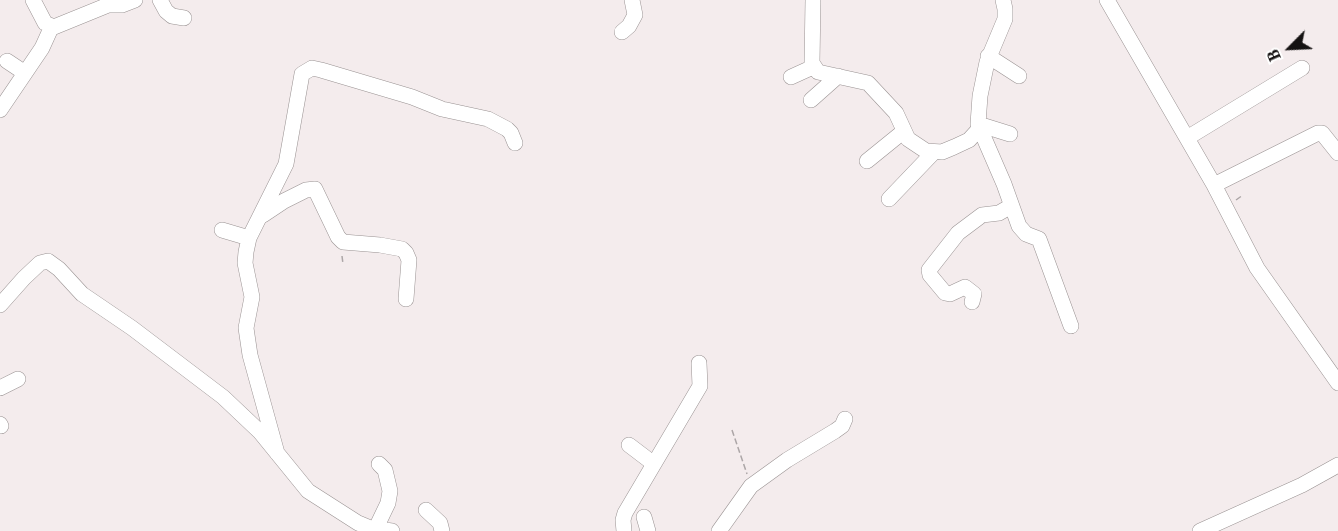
<!DOCTYPE html>
<style>
body{margin:0}
#map{position:relative;width:1338px;height:531px;overflow:hidden;background:#f4eced;font-family:"Noto Serif",serif}
canvas{display:block}
.north{position:absolute;left:1260px;top:18px;width:60px;height:60px;-webkit-text-stroke:4px #fff;paint-order:stroke;rotate:246deg;font-size:16px;font-weight:700;line-height:24px;text-align:center;color:#151212}
.north::after{content:'';display:block;margin:auto;width:21px;height:27px;background:#151212;clip-path:polygon(50% 0,100% 100%,50% 72%,0 100%)}
</style>
<div id="map">
<canvas width="1338" height="531"></canvas>
<div class="north">B</div>
</div>
<script>
const ctx = document.querySelector('canvas').getContext('2d');
ctx.lineJoin = 'round';
const shape = rows => new Path2D(rows.map(r => 'M' + r).join(''));
function strokePath(path, color, width, dash) { ctx.strokeStyle = color; ctx.lineWidth = width; ctx.lineCap = dash ? 'butt' : 'round'; ctx.setLineDash(dash || []); ctx.stroke(path); }
const minor = shape([
 [33,0,45,23,54,27,108,5,122,5,135,0],
 [160,0,166,11,172,16,184,18],
 [813,0,812,63,818,72,868,83,896,113,908,139,926,151,942,152,954,147,969,140,979,129],
 [1003,0,1005,9,1005,19,987,62,980,96,978,124,1004,184,1019,226,1026,234,1039,239,1071,326],
 [1107,0,1214,185,1257,268,1338,383],
 [622,32,629,26,635,15,632,0],
 [988,56,1019,76],
 [7,61,25,73],
 [791,77,813,67],
 [811,100,838,76],
 [0,110,42,48,52,26],
 [978,124,1010,134],
 [1187,138,1302,68],
 [867,161,904,131],
 [1214,185,1318,133,1322,133,1338,153],
 [889,199,933,153],
 [263,215,284,201,306,190,315,189,338,237,343,242,380,245,402,249,406,253,409,260,406,299],
 [222,230,249,238],
 [972,302,974,294,965,287,950,294,945,293,930,275,929,270,958,233,982,215,999,213,1011,206],
 [0,305,24,278,40,263,48,261,59,269,82,294,132,328,223,397,260,432,308,491,358,523,370,528,392,531],
 [0,388,18,379],
 [0,424,1,426],
 [629,445,654,464],
 [277,453,250,355,246,328,252,297,245,263,246,252,249,238,286,164,302,74,312,68,321,70,412,97,442,109,488,119,507,129,511,133,515,143],
 [426,510,440,523,442,531],
 [644,517,648,531],
 [376,528,388,503,390,491,385,470,379,464],
 [624,531,623,520,625,513,700,386,699,363],
 [719,531,751,486,787,460,835,431,842,426,845,419],
 [1200,531,1302,485,1338,465]
]);
strokePath(minor, '#999292', 16);
strokePath(shape([
 [1236,200,1243,195],
 [342,256,343,264],
 [732,430,747,474]
]), '#aca6a7', 1.5, [6, 3]);
strokePath(minor, '#fff', 15);
</script>
